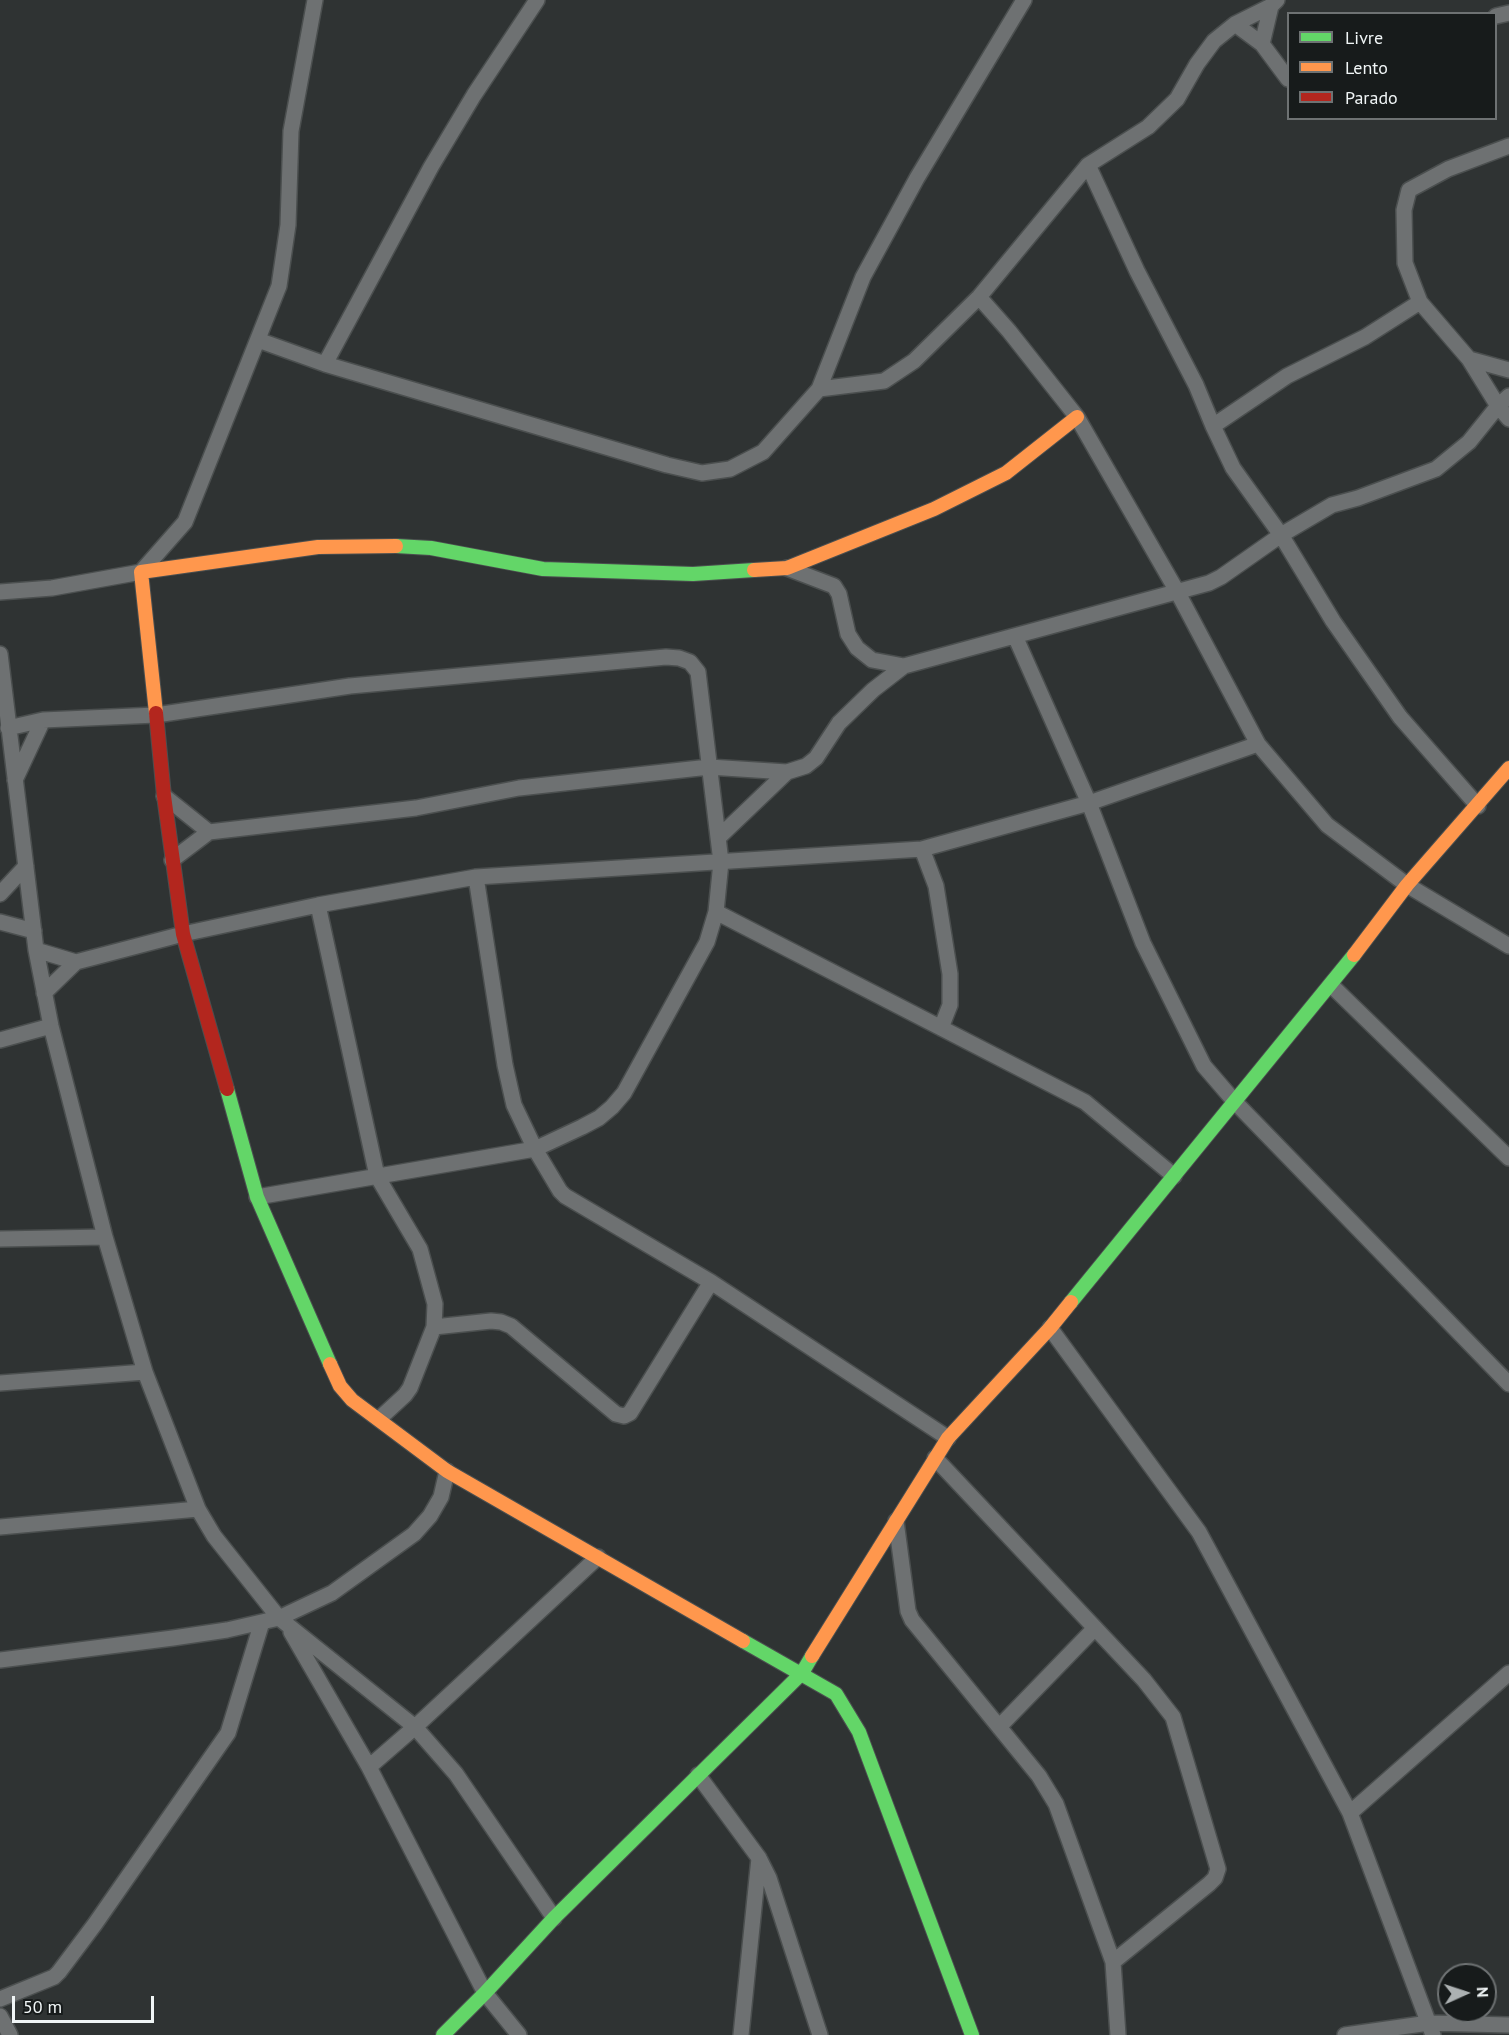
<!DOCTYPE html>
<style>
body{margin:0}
#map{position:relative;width:1509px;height:2035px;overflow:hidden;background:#2f3333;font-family:"PT Sans",sans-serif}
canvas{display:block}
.legend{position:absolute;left:1287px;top:12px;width:210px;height:108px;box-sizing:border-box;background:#171b1b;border:2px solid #6e7273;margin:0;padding:8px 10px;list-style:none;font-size:18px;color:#f0f5f6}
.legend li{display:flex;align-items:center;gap:12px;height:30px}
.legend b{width:30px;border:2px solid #6e7273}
.north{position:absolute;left:1437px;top:1963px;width:60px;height:60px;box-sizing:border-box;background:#171b1b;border:2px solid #6e7273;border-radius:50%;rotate:87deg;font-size:16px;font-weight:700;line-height:24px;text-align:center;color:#f0f5f6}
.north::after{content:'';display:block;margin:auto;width:21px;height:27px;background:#acb1b2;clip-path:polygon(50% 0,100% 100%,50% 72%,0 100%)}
.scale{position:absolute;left:12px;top:1996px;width:142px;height:27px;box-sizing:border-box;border:3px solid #f0f5f6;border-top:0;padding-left:8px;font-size:18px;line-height:21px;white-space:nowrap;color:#f0f5f6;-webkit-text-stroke:4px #171b1b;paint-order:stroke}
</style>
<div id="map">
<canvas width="1509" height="2035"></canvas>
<ul class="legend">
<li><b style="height:8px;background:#63d668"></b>Livre</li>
<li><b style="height:8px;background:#ff974d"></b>Lento</li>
<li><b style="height:8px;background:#b3261e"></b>Parado</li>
</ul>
<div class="north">N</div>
<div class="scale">50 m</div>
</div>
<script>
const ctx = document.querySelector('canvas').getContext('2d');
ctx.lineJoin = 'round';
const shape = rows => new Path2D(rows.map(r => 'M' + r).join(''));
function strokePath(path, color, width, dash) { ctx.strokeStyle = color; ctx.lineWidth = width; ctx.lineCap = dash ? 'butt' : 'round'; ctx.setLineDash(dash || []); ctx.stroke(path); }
const street = shape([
 [1496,16,1509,13],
 [1235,24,1262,44,1288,79],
 [1262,44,1271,6],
 [1509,146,1448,169,1409,190,1404,210,1405,263,1420,302,1469,359,1498,406,1509,419],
 [1088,165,1137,271,1196,385,1213,426,1287,376,1365,337,1420,302],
 [979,297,1009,331,1077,417,1178,593,1258,744,1327,825,1407,885,1509,946],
 [258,340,325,364,667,465,702,473,730,469,763,452,819,389,863,277,917,178,1024,0],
 [1469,359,1509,370],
 [325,364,431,167,474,95,537,0],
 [819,389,884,381,914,361,979,297,1088,165,1148,127,1177,99,1197,64,1214,41,1235,24,1271,6,1277,0],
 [1213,426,1233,468,1281,535,1333,621,1400,717,1478,806],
 [787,568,834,586,839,594,848,634,857,648,872,660,904,666],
 [0,592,52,588,141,572,185,522,279,286,288,225,291,131,315,0],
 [1015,636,1089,803,1143,943,1204,1066,1235,1102,1509,1384],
 [0,654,36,950,51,1026,105,1237,145,1372,198,1509,214,1536,279,1618,415,1727,456,1774,554,1918],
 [8,728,43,720,156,715,350,686,666,657,679,658,690,662,698,672,721,862,716,912,707,942,624,1093,612,1107,599,1118,582,1127,535,1149,257,1197],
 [15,780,43,720],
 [164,796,209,832],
 [718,838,787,772],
 [922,849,936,886,950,974,950,1005,941,1028],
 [172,860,209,832,416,808,519,788,709,767,787,772,806,766,816,758,839,723,873,690,904,666,1209,583,1221,577,1281,535,1332,505,1358,498,1436,469,1469,442,1498,406,1509,396],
 [476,877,505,1065,514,1105,535,1149,560,1191,565,1196,711,1282,948,1438],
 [0,894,26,866],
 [318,905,377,1176,420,1249,435,1304,434,1327,410,1388,405,1395,379,1419],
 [716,912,1085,1102,1174,1176],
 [0,922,34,931],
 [36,950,76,962],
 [1331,985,1509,1158],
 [44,993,76,962,183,934,318,905,476,877,922,849,1089,803,1258,744],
 [0,1040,51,1026],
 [0,1239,105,1237],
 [434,1327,491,1321,501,1322,511,1326,616,1414,624,1416,630,1413,711,1282],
 [1050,1328,1199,1532,1350,1813,1433,2035],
 [0,1383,145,1372],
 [935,1458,1144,1680,1173,1717,1218,1869,1215,1878,1209,1884,1113,1962],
 [896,1521,908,1611,912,1620,1039,1776,1056,1804,1113,1962,1118,2035],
 [0,1527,198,1509],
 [291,1632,369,1767,485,1993,519,2035],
 [0,1660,173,1638,227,1630,279,1618,332,1593,414,1534,430,1516,441,1497,447,1471],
 [999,1727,1095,1628],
 [369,1767,415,1727,598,1557],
 [698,1775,759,1858,769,1878,820,2035],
 [1350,1813,1509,1673],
 [0,1999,54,1977,59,1972,95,1924,228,1733,262,1622],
 [0,2016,10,2035],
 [741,2035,759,1858],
 [1345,2035,1429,2023,1509,2025]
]);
const fast = shape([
 [396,546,431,548,543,569,693,574,754,570],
 [227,1089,257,1197,330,1364],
 [1071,1302,1354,955],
 [743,1641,836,1694,859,1732,972,2035],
 [443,2035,485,1993,554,1918,802,1673,812,1656]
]);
const slow = shape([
 [754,570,787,568,934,509,1006,473,1077,417],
 [156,713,141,572,318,547,396,546],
 [1354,955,1407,885,1509,768],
 [330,1364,340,1386,352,1400,447,1471,743,1641],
 [812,1656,948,1438,1050,1328,1071,1302]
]);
const jam = shape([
 [156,713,164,796,183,934,227,1089]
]);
strokePath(street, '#4b4f4f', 18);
strokePath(fast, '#4b4f4f', 16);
strokePath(slow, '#4b4f4f', 16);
strokePath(jam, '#4b4f4f', 16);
strokePath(street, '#6e7172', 15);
strokePath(fast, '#63d668', 14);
strokePath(slow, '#ff974d', 14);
strokePath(jam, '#b3261e', 14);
</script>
